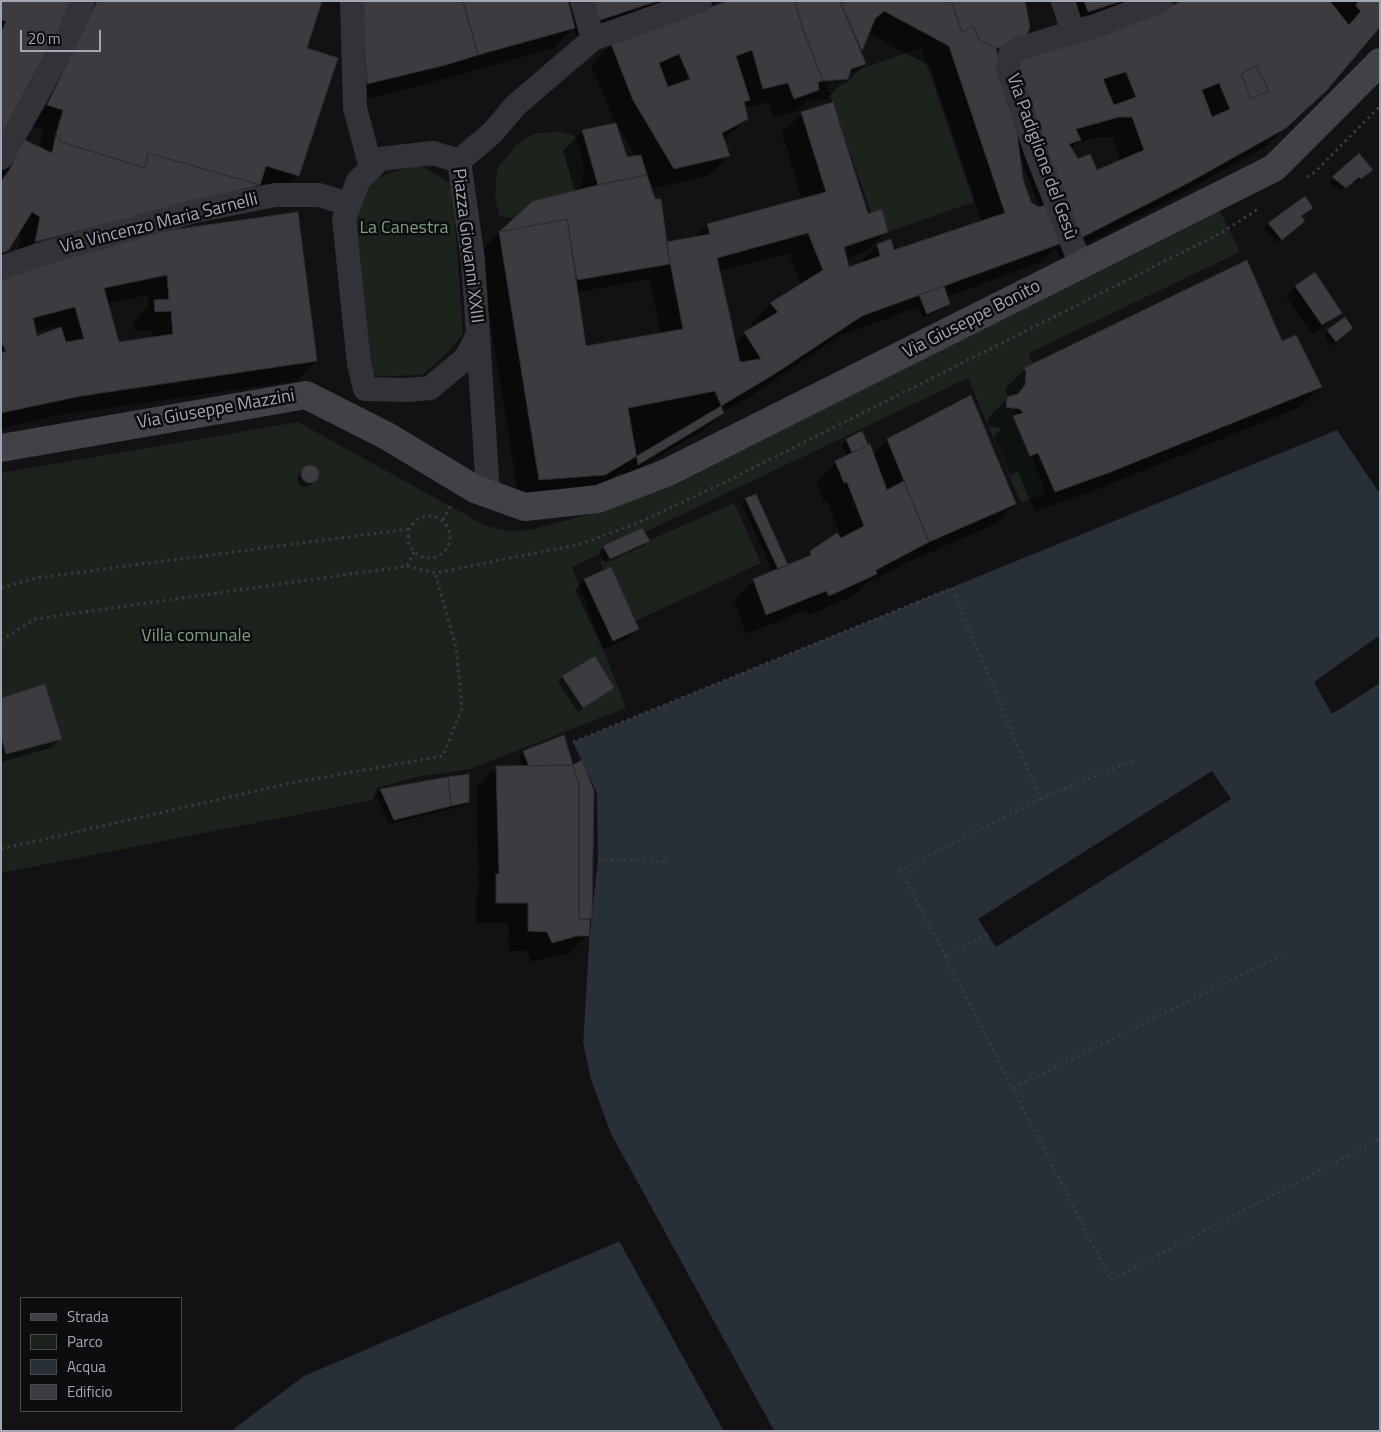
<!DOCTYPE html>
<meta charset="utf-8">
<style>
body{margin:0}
#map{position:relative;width:1381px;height:1432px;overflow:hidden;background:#121113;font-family:"Titillium Web",sans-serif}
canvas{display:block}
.frame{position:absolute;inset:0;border:2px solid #a3a7b4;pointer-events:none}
.legend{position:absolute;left:20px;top:1297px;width:162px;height:115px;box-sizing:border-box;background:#0d0c0e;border:1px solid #494a50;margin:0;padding:6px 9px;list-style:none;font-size:15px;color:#a3a7b4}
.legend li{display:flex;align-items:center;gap:10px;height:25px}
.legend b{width:25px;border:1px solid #494a50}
.scale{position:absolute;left:20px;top:30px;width:81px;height:22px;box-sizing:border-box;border:2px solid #a3a7b4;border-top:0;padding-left:6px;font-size:15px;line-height:18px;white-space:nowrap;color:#a3a7b4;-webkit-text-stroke:4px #0d0c0e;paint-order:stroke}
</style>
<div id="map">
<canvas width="1381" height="1432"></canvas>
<div class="frame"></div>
<ul class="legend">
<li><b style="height:6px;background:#404248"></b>Strada</li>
<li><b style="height:14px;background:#1c231d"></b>Parco</li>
<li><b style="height:14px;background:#282f37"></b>Acqua</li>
<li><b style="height:14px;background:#3c3c40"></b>Edificio</li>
</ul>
<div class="scale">20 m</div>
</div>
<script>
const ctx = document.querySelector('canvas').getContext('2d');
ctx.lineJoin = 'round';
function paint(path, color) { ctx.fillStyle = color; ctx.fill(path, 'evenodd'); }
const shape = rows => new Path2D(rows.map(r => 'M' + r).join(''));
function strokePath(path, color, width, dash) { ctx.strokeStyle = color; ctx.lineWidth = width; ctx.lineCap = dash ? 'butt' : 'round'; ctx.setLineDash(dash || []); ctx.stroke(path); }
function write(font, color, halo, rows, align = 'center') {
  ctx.font = font + ' "Titillium Web",sans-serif'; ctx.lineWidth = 5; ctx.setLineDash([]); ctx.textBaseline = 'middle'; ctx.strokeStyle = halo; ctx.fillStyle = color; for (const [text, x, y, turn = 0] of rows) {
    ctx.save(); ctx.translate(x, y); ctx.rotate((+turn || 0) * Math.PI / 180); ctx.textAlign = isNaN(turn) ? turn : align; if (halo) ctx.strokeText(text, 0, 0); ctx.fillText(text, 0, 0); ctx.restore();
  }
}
paint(shape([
 [921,48,974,202,879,235,825,81],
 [560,132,575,136,584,162,583,182,571,206,521,218,500,217,495,199,497,169,517,144,536,133],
 [421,166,452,184,463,334,444,356,422,375,389,376,368,375,351,219,365,182,405,168],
 [1219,209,1240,252,1029,353,1033,364,1024,399,1014,409,1046,494,1021,503,968,378,572,567,626,708,470,769,417,777,377,788,372,800,1,873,1,473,298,422,486,526,508,531,530,530,591,514,628,500],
 [734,503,761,563,629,624,600,562]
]), '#1c231d');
paint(shape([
 [1337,430,1380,494,1380,635,1314,682,1332,714,1380,683,1380,1431,774,1431,611,1134,591,1080,583,1043,589,942,598,859,597,793,573,742],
 [620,1241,724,1431,231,1431,304,1376]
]), '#282f37');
paint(shape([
 [1212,771,1231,799,996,947,978,919],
 [587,942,589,942,583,1043,591,1080,611,1134,774,1431,771,1431,609,1134,589,1081,581,1043],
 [618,1239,622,1240,727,1431,724,1431]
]), '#121113');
paint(shape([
 [1,1,73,1,1,134],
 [89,1,321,1,306,49,337,58,298,176,278,196,16,261,21,237,17,234,1,256,1,166,4,161,39,148,44,130,28,125],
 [341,1,695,1,578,40,573,28,554,48,425,84,348,103],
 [731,1,1023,1,1003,62,1185,1,1380,1,1305,109,1265,147,1168,201,1059,258,1055,248,1041,262,946,297,949,304,944,308,923,318,918,307,841,335,752,395,723,412,707,428,623,478,622,472,584,494,519,499,479,253,499,233,573,219,575,192,563,151,583,131,626,158,636,157,614,120,591,65,611,45],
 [868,33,930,66,982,222,893,252,878,245,858,265,849,269,846,259,867,251,886,232,867,216,802,114,782,133,802,200,707,225,694,238,666,243,648,178,654,188,708,176,728,156,723,140,747,118,744,108,768,102,774,118,798,110,807,101,827,99,840,85,845,84,865,64,860,50],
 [1099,137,1112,137,1121,161,1096,172,1077,161,1071,149,1076,143],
 [1020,157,1041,211,1030,202,1022,179],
 [789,253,801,285,771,304,751,324,754,327,745,333,735,343,719,271],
 [650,279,661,334,585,348,577,292],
 [1058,1,1148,1,1068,31],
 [1366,174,1355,183,1353,181,1340,191,1329,182,1333,178],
 [1305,198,1298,225,1277,243,1264,228],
 [157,234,316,361,296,381,60,415,1,428,1,277],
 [148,295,148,307,134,321,135,331,152,331,153,339,118,344,107,303],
 [55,326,56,330,36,338,35,332],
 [1246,262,1282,343,1320,387,1300,407,1087,493,1035,511,1018,472,1010,475,994,437,1002,428,987,426,988,418,1006,400,1007,392,1005,389,1025,369],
 [1296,286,1340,312,1330,322,1312,334,1286,296],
 [1328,331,1347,333,1331,346,1324,335],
 [861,433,873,454,888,440,1015,504,995,524,908,562,867,583,856,594,809,615,805,610,746,634,734,600,754,580,773,572,742,504,746,499,783,568,801,561,811,552,842,540,827,501,824,502,816,482,836,462,847,457,842,445,846,440],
 [312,466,317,469,318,476,311,485,303,487,299,484,297,479,299,474,304,469],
 [648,541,644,546,605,563,599,551,604,547],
 [585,580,638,628,628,638,603,650,575,590],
 [594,658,612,688,578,712,558,682,562,677],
 [1,699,61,738,51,748,1,762],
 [563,737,591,917,588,920,587,935,568,955,557,955,532,962,527,951,509,950,508,922,476,922,476,896,479,893,477,787,497,767,523,767,519,756,523,752],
 [381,790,468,801,463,806,389,824,376,795]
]), '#0007');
const building = shape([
 [1,1,74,1,1,136,1,33,6,21,1,20,1,1],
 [97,1,322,1,307,48,338,58,299,176,266,166,260,185,148,153,145,168,61,142,56,134,63,110,47,105,97,1],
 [362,1,463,1,478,55,446,65,367,84,362,1],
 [463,1,568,1,575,28,478,55,463,1],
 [590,1,658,1,597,21,590,1],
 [727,1,795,1,802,27,823,81,818,82,819,90,794,99,788,83,763,89,752,50,736,56,750,100,744,102,748,119,722,133,730,156,674,169,633,100,611,44,727,1],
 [679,54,690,79,668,87,659,63,679,54],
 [795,1,840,1,866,64,851,69,848,79,823,81,802,27,795,1],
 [840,1,951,1,962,32,973,26,980,41,996,48,1017,132,1023,179,1031,202,1038,207,1048,205,1062,243,862,316,773,375,605,475,539,480,499,232,567,219,586,346,683,329,666,242,710,234,707,224,826,192,801,112,833,102,868,214,882,209,888,232,844,247,849,267,880,256,877,244,891,239,894,250,1005,213,949,46,884,11,875,19,862,51,840,1],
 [808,233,823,270,770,303,778,312,744,332,761,359,740,362,717,258,808,233],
 [951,1,1025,1,1030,27,1024,42,1013,49,996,48,980,41,973,26,962,32,951,1],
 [1084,1,1122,1,1088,12,1084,1],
 [1182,1,1330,1,1349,25,1361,11,1356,6,1358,1,1380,1,1380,27,1327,90,1286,128,1190,182,1079,239,1022,94,1017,52,1139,19,1182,1],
 [1256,66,1269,91,1251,99,1241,74,1256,66],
 [1126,72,1136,97,1114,105,1103,79,1126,72],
 [1219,83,1230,109,1212,117,1202,90,1219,83],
 [1119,117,1132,117,1144,150,1097,170,1090,154,1078,159,1069,144,1081,140,1076,129,1119,117],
 [1256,66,1269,91,1251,99,1241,74,1256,66],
 [616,123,627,157,641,155,647,175,598,185,582,130,616,123],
 [56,134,61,142,145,168,148,153,260,185,35,242,40,217,32,212,8,251,1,253,1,181,10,169,23,139,52,153,56,134],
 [1359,153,1373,170,1361,179,1359,177,1346,188,1332,177,1359,153],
 [647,175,655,199,661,199,670,264,577,280,567,219,499,232,533,201,598,185,647,175],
 [1305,196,1313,208,1301,216,1305,221,1282,240,1268,223,1305,196],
 [298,212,317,361,81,396,1,413,1,353,6,351,1,342,1,276,157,232,298,212],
 [167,275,169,299,154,300,155,312,171,311,173,334,119,342,104,288,167,275],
 [75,307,84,339,66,342,61,327,37,336,33,318,75,307],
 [1247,260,1282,341,1296,335,1322,387,1108,473,1055,492,1038,453,1030,456,1013,416,1023,413,1020,409,1006,407,1007,397,1018,394,1025,385,1026,372,1024,368,1247,260],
 [1315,272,1342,313,1322,325,1295,286,1315,272],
 [944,286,950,304,927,314,919,295,944,286],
 [1345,317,1353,328,1336,342,1327,330,1345,317],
 [715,391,724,413,638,465,628,408,715,391],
 [971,395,1016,504,929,542,887,439,971,395],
 [862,431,868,445,852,453,846,439,862,431],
 [870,444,887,490,904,481,929,542,876,570,877,574,829,596,826,591,766,615,753,579,811,555,810,551,837,533,841,538,864,526,847,482,844,483,835,461,870,444],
 '301 474a9 9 0 1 1 18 0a9 9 0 1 1-18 0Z',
 [756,494,788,565,778,569,745,498,756,494],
 [642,528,650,541,610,559,603,546,642,528],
 [611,567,639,629,613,641,584,579,611,567],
 [595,656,614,688,583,708,562,676,595,656],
 [45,684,62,739,6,754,1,736,1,698,45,684],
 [564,735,573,765,529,766,523,751,564,735],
 [582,760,594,791,592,918,579,920,579,784,573,765,582,760],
 [573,765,579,784,579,920,590,919,589,936,577,936,552,943,547,932,528,931,528,903,496,903,496,874,499,874,496,766,573,765],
 [469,774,469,802,451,806,448,777,469,774],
 [448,777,451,806,394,820,380,789,448,777]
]);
paint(building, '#3c3c40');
strokePath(building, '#2c2b2f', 1);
strokePath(shape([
 [1307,177,1315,172,1380,106],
 '408 537a21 21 0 1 1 42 0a21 21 0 1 1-42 0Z',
 [443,520,451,505],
 [407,566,414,552],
 [1,588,36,578,408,529],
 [1,640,35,619,407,566,435,573,581,544,638,523,725,482,1221,233,1258,209],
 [573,742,952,588,1040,799,901,870,1111,1280,1380,1139],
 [1040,799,1136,759],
 [1,849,291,783,443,756,462,708,456,647,435,573],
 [598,859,666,862],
 [945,956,988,934],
 [1013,1088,1292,950]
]), '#383a3f', 3, [2.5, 4]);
strokePath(shape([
 [352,1,355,108,371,168],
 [582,1,593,39],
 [1063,1,1073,32],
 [433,153,459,161,473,260,478,334,466,358,430,388,408,390,365,389,359,364,344,219,358,181,380,159,433,153],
 [1,158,36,97,71,30,83,1],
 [459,161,492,133,516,105,593,39,700,1],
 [1081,265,1037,155,1008,67,1010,55,1018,49,1098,25,1161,1],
 [1,268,41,254,195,211,275,195,319,195,349,204],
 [478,334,488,493]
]), '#323338', 24);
strokePath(shape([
 [1,448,306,395,387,436,475,489,525,507,598,499,666,473,1274,168,1380,62]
]), '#404248', 28);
write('18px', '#a3a7b4', '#0d0c0e', [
 ["Via Padiglione del Gesù",1041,157,70],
 ["Via Vincenzo Maria Sarnelli",159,224,-14],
 ["Piazza Giovanni XXIII",467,246,83],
 ["Via Giuseppe Bonito",972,320,-27],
 ["Via Giuseppe Mazzini",216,410,-10]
]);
write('18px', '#799f7e', '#0d0c0e', [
 ["La Canestra",404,229],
 ["Villa comunale",196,637]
]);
</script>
